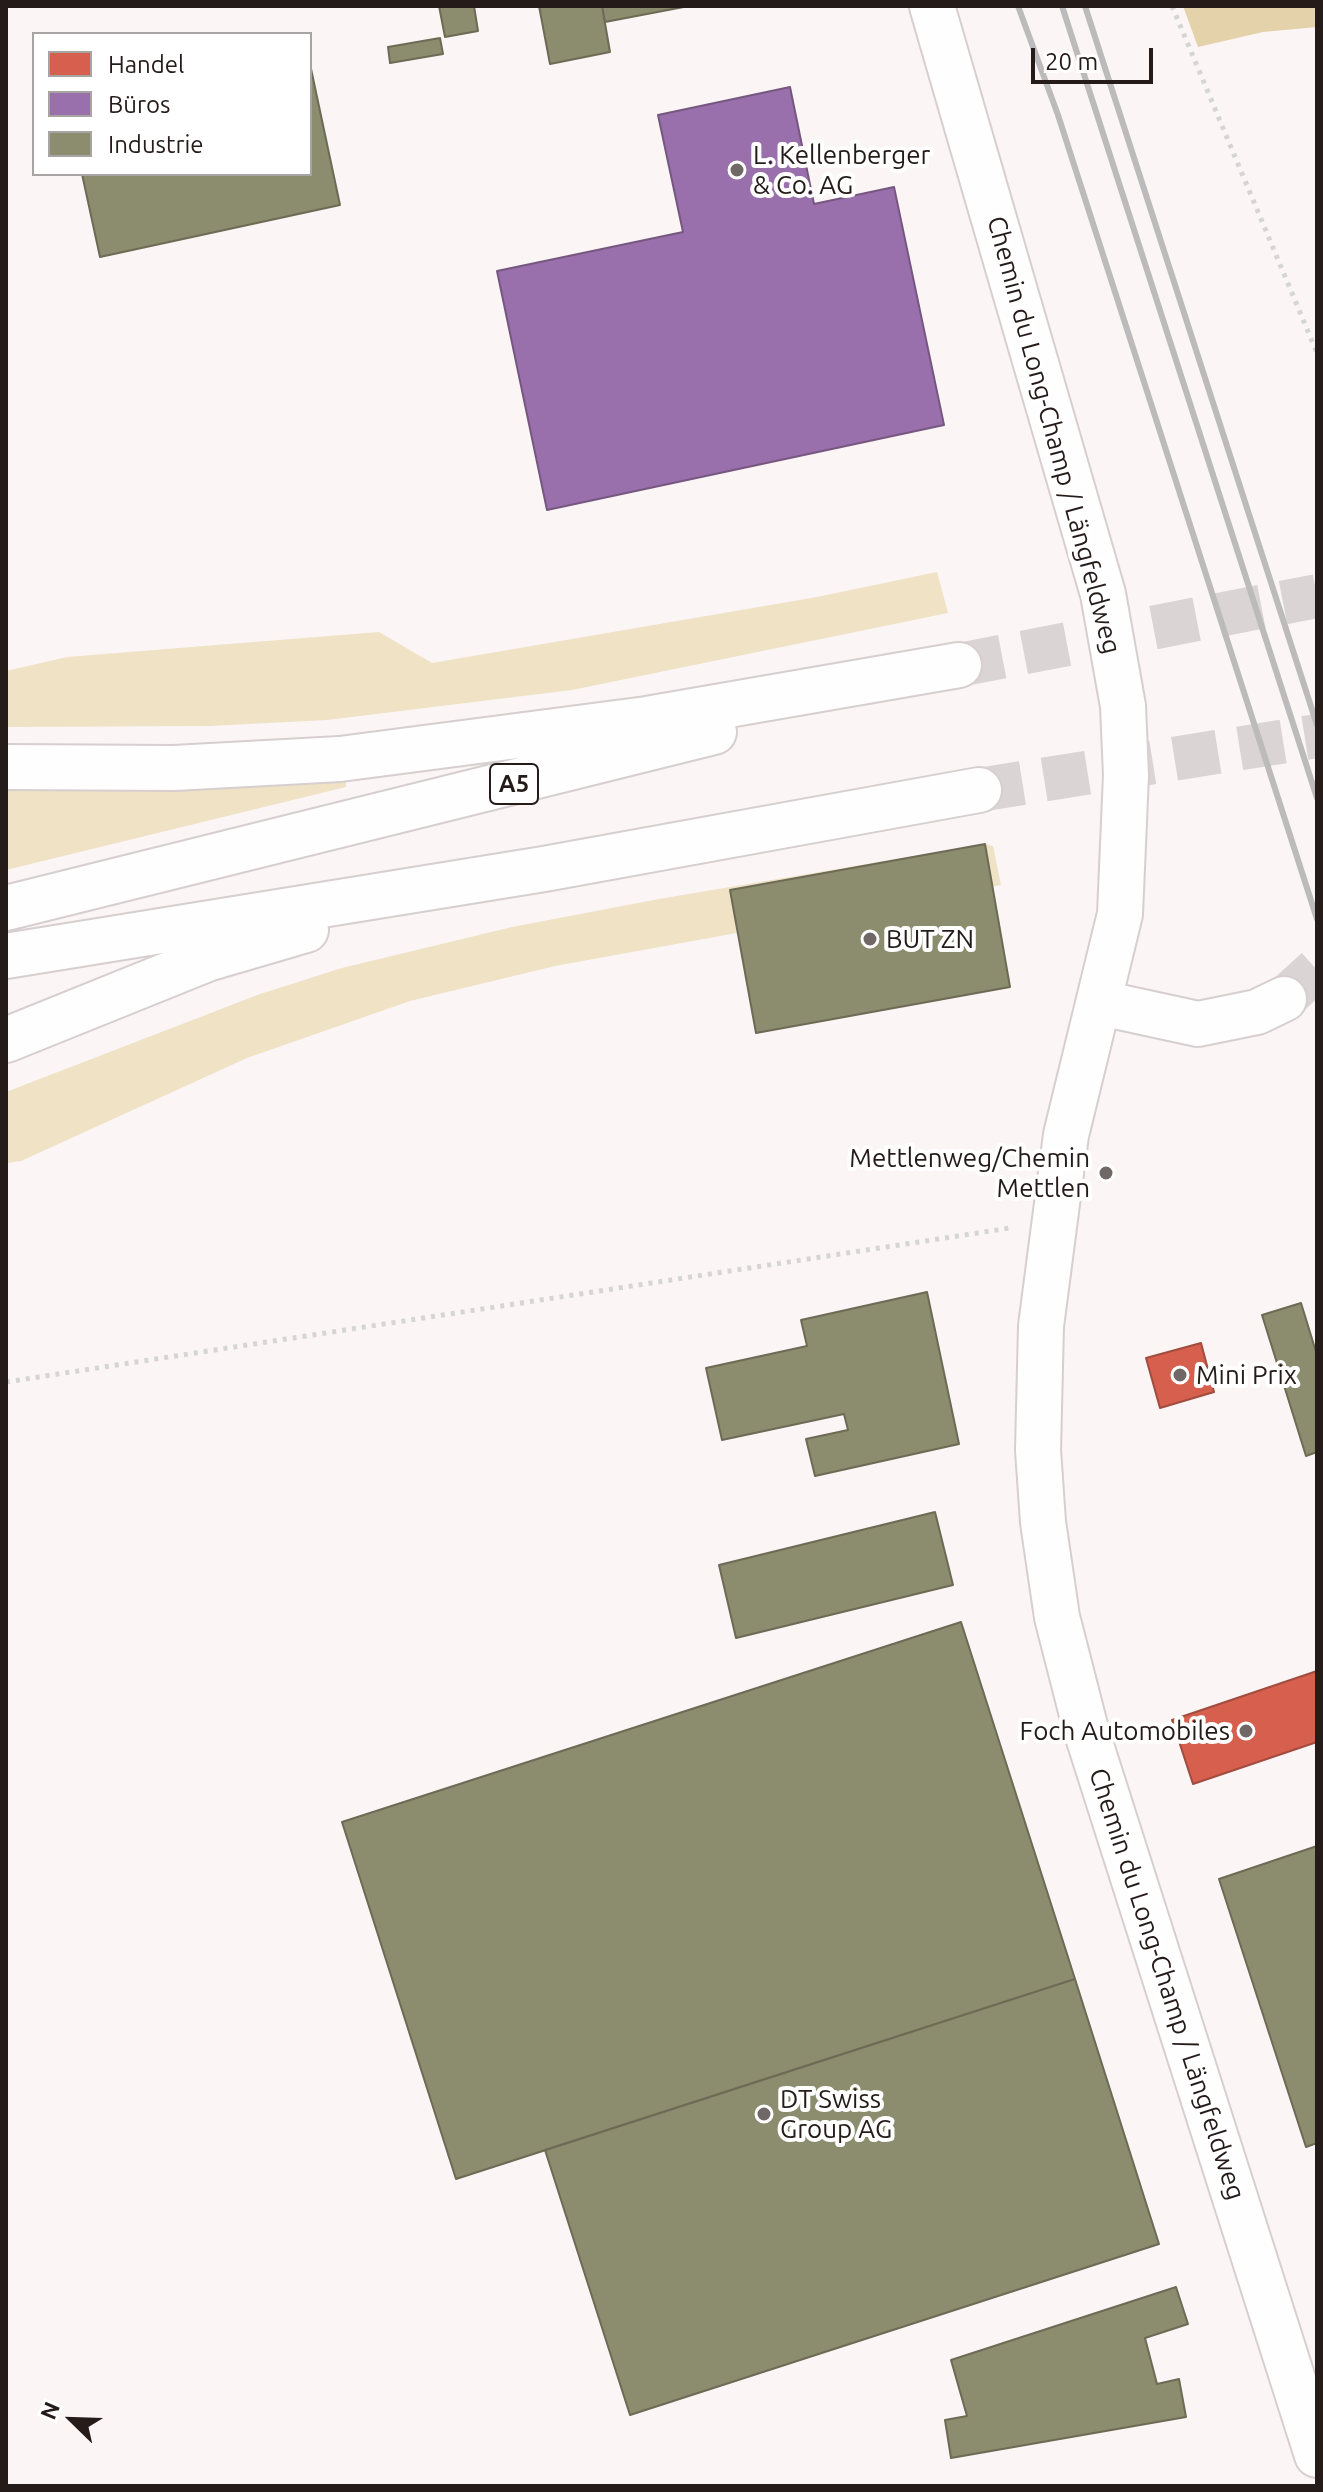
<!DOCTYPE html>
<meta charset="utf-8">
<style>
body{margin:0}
#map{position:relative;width:1323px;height:2492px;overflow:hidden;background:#fbf5f5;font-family:Ubuntu,sans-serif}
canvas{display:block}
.frame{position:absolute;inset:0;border:8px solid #251c1a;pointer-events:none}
.legend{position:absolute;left:32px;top:32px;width:280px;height:144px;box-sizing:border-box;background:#fff;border:2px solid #a8a4a3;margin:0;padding:10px 14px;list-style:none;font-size:24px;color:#251c1a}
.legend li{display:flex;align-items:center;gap:16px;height:40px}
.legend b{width:40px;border:2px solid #a8a4a3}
.north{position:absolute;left:32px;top:2380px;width:80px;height:80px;-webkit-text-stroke:6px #fff;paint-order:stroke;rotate:293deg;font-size:22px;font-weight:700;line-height:32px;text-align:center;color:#251c1a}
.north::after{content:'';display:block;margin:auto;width:28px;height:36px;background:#251c1a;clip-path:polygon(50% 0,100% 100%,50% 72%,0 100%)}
.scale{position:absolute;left:1031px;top:48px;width:122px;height:36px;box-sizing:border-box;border:4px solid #251c1a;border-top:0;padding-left:10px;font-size:24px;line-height:28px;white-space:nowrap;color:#251c1a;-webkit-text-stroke:6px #fff;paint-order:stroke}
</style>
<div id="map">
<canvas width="1323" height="2492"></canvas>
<div class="frame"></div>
<ul class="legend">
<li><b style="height:22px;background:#d6604d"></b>Handel</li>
<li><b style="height:22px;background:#9970ab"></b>Büros</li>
<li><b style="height:22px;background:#8c8c6e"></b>Industrie</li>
</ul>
<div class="north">N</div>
<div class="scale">20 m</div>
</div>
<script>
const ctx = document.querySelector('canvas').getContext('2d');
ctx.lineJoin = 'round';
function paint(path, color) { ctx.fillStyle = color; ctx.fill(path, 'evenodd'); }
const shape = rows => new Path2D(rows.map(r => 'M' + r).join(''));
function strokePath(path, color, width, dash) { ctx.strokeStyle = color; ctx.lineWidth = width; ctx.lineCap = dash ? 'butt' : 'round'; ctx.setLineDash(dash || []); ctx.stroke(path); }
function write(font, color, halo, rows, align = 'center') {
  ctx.font = font + ' Ubuntu,sans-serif'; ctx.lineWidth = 8; ctx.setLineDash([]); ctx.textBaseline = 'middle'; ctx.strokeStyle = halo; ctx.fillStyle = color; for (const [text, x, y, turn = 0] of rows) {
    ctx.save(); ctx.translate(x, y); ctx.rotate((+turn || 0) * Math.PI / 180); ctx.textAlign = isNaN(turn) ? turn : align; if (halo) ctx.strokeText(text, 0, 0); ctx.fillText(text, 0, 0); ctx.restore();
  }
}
paint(shape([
 [937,572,948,613,572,690,327,720,209,726,6,727,6,671,67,657,379,632,432,663,817,597],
 [346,778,346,787,6,870,6,783],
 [985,844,993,846,1001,885,555,966,410,1001,247,1058,21,1161,6,1163,6,1092,260,994,342,968,512,927,659,899]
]), '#efe2c5');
paint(shape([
 [1183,6,1317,6,1317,27,1263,32,1198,47]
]), '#e3d2aa');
const shops = shape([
 [1201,1343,1214,1392,1160,1408,1146,1358,1201,1343],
 [1317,1671,1317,1742,1193,1784,1172,1720,1317,1671]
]);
paint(shops, '#d6604d');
strokePath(shops, '#a14c3e', 2);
const offices = shape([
 [790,87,814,204,894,187,944,425,547,510,497,271,683,232,658,115,790,87]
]);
paint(offices, '#9970ab');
strokePath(offices, '#765780', 2);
const industry = shape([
 [439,6,474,6,478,31,445,37,439,6],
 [539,6,602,6,610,52,550,64,539,6],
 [602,6,689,6,605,22,602,6],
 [440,38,443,54,390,63,388,47,440,38],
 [310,64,340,205,100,257,82,174,310,174,310,64],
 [985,844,1010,987,756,1033,730,890,985,844],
 [927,1292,959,1444,815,1476,806,1439,848,1430,844,1414,722,1440,706,1368,807,1346,801,1320,927,1292],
 [1301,1303,1317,1355,1317,1452,1306,1456,1262,1315,1301,1303],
 [935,1512,953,1585,736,1638,719,1565,935,1512],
 [961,1622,1075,1979,456,2179,342,1822,961,1622],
 [1317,1846,1317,2143,1306,2147,1219,1879,1317,1846],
 [1075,1979,1159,2244,630,2415,545,2150,1075,1979],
 [1176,2287,1188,2324,1145,2338,1157,2384,1179,2379,1186,2417,951,2458,945,2420,967,2416,951,2360,1176,2287]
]);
paint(industry, '#8c8c6e');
strokePath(industry, '#6d6a55', 2);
strokePath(shape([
 [1284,999,1317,969]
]), '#dbd4d4', 44, [44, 22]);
strokePath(shape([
 [959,665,1317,596],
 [979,790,1317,736]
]), '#dbd4d4', 44, [44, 22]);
const minor = shape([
 [1101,1003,1198,1024,1257,1012,1284,999]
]);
const major = shape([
 [932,6,1103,594,1123,706,1126,775,1120,914,1066,1135,1041,1326,1038,1450,1043,1522,1057,1617,1086,1730,1317,2455]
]);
const highway = shape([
 [6,767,174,768,340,759,647,719,959,665],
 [6,908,714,732],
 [6,956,544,869,979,790],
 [6,1040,207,959,306,930]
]);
strokePath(minor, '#d7cfcf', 48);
strokePath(major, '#d7cfcf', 48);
strokePath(highway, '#d7cfcf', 48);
strokePath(shape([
 [1172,6,1317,353],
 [6,1382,1010,1228]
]), '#d6d5d5', 5, [4, 6]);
strokePath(minor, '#fefefe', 44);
strokePath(major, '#fefefe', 44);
strokePath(highway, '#fefefe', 44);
strokePath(shape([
 [1018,6,1058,115,1317,919],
 [1062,6,1317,798],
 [1085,6,1317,725]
]), '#bcbaba', 6);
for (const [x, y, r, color] of [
 [737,170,8,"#706867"],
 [870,939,8,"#706867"],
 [1106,1173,8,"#706867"],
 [1180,1375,8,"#706867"],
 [1246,1731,8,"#706867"],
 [764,2114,8,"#706867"]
]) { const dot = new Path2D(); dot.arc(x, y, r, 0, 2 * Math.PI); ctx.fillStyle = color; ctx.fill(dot); strokePath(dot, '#fff', 3); }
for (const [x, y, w] of [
 [514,784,48]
]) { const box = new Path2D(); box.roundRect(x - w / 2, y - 20, w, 40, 6); ctx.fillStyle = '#fff'; ctx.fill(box); strokePath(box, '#251c1a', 2); }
write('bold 24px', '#251c1a', null, [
 ["A5",514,784]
]);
write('26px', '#251c1a', '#fff', [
 ["L. Kellenberger",753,155],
 ["& Co. AG",753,185],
 ["BUT ZN",886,939],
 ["Mettlenweg/Chemin",1090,1158,"right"],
 ["Mettlen",1090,1188,"right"],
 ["Mini Prix",1196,1375],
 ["Foch Automobiles",1230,1731,"right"],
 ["DT Swiss",780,2099],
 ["Group AG",780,2129]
], 'left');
write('26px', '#251c1a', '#fff', [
 ["Chemin du Long-Champ / Längfeldweg",1054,435,75],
 ["Chemin du Long-Champ / Längfeldweg",1167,1984,72]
]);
</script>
